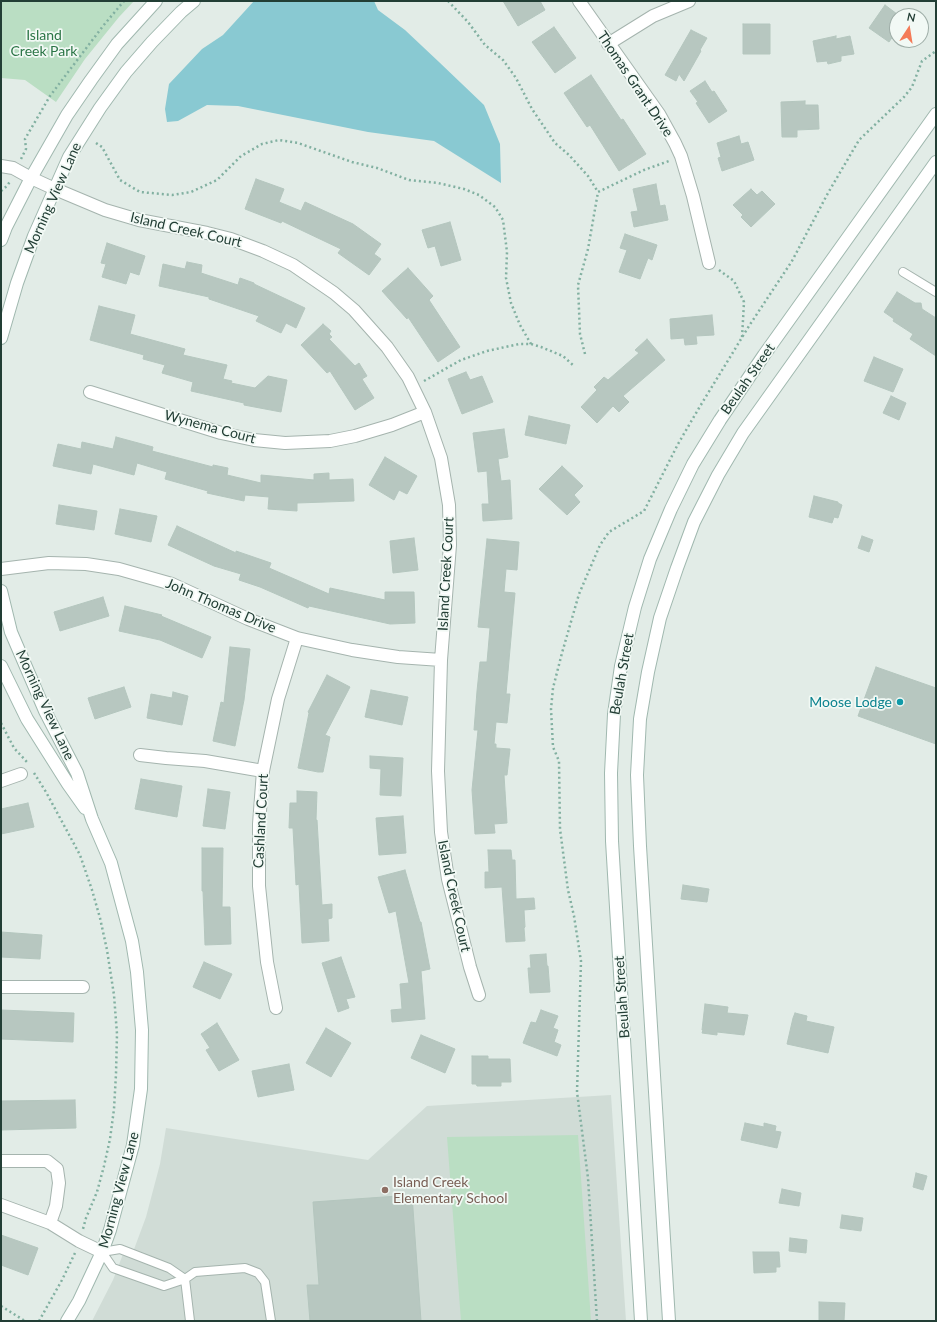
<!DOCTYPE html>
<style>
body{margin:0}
#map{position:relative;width:937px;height:1322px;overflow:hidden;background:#e2ece7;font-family:Lato,sans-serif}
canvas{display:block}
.frame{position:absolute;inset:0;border:2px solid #223e35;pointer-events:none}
.north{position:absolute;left:889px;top:8px;width:40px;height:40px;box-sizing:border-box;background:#f2f9f5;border:1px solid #9faea8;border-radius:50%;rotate:12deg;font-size:11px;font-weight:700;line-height:16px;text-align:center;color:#223e35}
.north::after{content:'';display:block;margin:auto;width:14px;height:18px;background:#f47b58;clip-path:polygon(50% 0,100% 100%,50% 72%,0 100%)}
</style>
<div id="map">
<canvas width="937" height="1322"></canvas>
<div class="frame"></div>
<div class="north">N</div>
</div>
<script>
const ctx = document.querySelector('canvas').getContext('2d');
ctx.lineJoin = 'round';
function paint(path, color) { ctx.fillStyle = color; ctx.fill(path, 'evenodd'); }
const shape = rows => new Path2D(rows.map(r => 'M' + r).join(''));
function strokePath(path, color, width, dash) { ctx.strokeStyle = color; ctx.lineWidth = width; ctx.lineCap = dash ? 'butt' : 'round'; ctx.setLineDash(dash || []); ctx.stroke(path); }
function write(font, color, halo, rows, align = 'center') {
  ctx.font = font + ' Lato,sans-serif'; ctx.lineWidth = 3.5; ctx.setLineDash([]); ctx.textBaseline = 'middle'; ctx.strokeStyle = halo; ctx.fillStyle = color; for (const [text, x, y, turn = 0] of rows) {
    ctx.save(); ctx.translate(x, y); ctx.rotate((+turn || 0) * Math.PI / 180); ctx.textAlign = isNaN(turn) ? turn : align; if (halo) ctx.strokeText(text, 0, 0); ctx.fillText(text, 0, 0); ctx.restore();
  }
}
paint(shape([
 [611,1095,626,1321,92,1321,113,1280,125,1249,133,1252,146,1217,160,1164,166,1128,368,1160,427,1106]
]), '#d0dcd6');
paint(shape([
 [1,1,134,1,119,17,85,59,56,102,25,80,1,78],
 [578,1135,591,1321,461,1321,447,1137]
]), '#badec3');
paint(shape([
 [254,1,374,1,378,10,405,30,439,62,484,105,500,144,501,183,434,141,368,132,238,106,207,105,178,121,167,122,165,109,169,84,202,49,223,35]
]), '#89c9d2');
const building = shape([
 [503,1,540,1,545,10,518,26,503,1],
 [885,5,897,14,897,30,889,42,869,28,885,5],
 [743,24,770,24,770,54,743,54,743,24],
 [554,27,576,58,555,73,532,42,554,27],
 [691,30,707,38,700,50,701,51,684,81,679,74,676,81,665,75,691,30],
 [836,36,836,39,850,36,854,54,841,56,841,61,828,64,827,61,817,62,813,41,836,36],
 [591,75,621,120,623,119,646,154,619,171,590,125,587,127,564,93,591,75],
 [705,81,712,92,714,91,727,111,709,123,696,103,698,102,690,91,705,81],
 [805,101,805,105,818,105,819,129,797,130,797,137,782,137,781,102,805,101],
 [739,136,741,144,748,142,754,160,722,171,718,158,721,157,717,143,739,136],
 [256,179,284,189,279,202,301,211,305,202,353,224,381,244,374,254,381,259,369,275,338,253,341,249,282,221,281,223,245,209,256,179],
 [656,184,660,206,665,205,668,220,634,227,631,212,638,211,633,189,656,184],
 [751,189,757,195,762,191,775,204,751,227,741,217,743,215,733,205,751,189],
 [450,222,461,260,441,266,435,246,428,248,422,230,450,222],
 [625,234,657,245,652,260,648,258,640,279,619,272,627,250,620,248,625,234],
 [107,243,145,256,139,275,130,272,126,284,102,277,106,264,101,263,107,243],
 [187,262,202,265,201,273,238,285,240,278,254,283,254,284,305,308,296,328,286,323,281,333,256,321,259,316,209,299,209,297,159,286,163,264,185,269,187,262],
 [408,268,433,296,429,300,460,347,438,362,408,317,407,319,382,291,408,268],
 [897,292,915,303,921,303,922,309,936,318,936,356,910,339,913,334,893,321,894,319,884,312,897,292],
 [99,306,135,315,130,334,185,349,183,355,227,365,223,379,232,381,231,383,255,388,268,376,287,380,281,412,244,405,244,403,191,391,193,382,162,373,165,365,143,359,144,355,90,340,99,306],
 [712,315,714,335,696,336,697,344,685,345,684,338,671,339,670,319,712,315],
 [323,324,331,331,329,334,332,337,329,339,355,366,359,363,367,376,362,379,374,398,355,410,330,371,327,373,301,345,323,324],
 [647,339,665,360,623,396,629,402,619,412,613,406,597,423,581,407,597,390,594,387,604,377,608,380,639,353,635,350,647,339],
 [874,357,903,369,893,392,864,381,874,357],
 [466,372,470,380,482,376,493,402,462,414,448,379,466,372],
 [891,396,906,403,899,420,883,413,891,396],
 [529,416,570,425,566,444,525,435,529,416],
 [504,429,508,457,498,459,501,481,510,480,512,519,483,521,482,504,489,504,487,471,478,472,473,433,504,429],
 [116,437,153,447,152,451,213,467,213,465,228,468,227,475,261,483,261,475,314,480,314,474,329,473,329,480,353,479,354,501,297,503,297,511,268,509,269,497,245,495,244,501,207,493,208,491,165,479,167,472,137,463,134,475,93,464,91,474,53,466,58,444,81,449,82,442,113,449,116,437],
 [385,457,417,476,407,494,399,490,394,500,369,485,385,457],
 [562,466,583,486,574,495,580,502,567,515,539,489,562,466],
 [814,496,838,502,838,503,842,505,838,518,834,517,832,523,809,517,814,496],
 [59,505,97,511,94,530,56,524,59,505],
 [120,509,157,516,151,542,115,534,120,509],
 [177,526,236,553,236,551,271,563,269,568,329,594,330,588,385,600,385,592,414,592,415,623,390,624,309,606,308,608,260,587,239,580,241,574,214,566,168,545,177,526],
 [862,536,873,540,869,552,858,548,862,536],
 [414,538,418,570,393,573,390,541,414,538],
 [487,539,519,542,517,570,506,569,504,592,515,593,506,694,510,694,507,723,496,722,494,744,496,744,496,748,510,749,507,775,504,775,507,823,494,824,495,833,475,834,472,790,478,730,474,730,477,691,480,662,487,662,490,628,478,627,487,539],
 [103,597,109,616,60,631,54,612,103,597],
 [125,606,162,615,161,616,211,637,202,658,160,640,119,631,125,606],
 [230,647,250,649,244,700,235,746,213,741,221,702,224,703,230,647],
 [876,667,936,688,936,744,858,716,876,667],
 [327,675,350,687,325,735,330,737,323,772,318,772,298,768,309,713,308,712,327,675],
 [124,687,131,707,95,719,88,698,124,687],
 [371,690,408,697,402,725,365,717,371,690],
 [173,692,188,696,182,725,147,718,151,694,172,698,173,692],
 [370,756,403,758,401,796,380,795,381,769,370,768,370,756],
 [141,779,182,786,177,817,135,809,141,779],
 [208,789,230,792,225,829,203,826,208,789],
 [297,791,317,792,316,820,317,820,322,905,332,904,332,918,328,919,329,941,302,943,299,884,296,885,293,828,289,828,290,803,297,803,297,791],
 [28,803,34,827,1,834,1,809,28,803],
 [403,816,406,853,379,855,376,818,403,816],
 [202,848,223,848,222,907,230,907,231,944,205,945,203,891,202,891,202,848],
 [488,850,511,850,512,860,515,860,516,899,534,898,535,909,524,910,525,927,524,928,525,941,506,942,502,887,485,888,485,872,489,872,488,850],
 [405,870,420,922,421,922,430,969,421,971,425,1019,392,1022,391,1010,402,1009,400,984,409,983,396,911,389,913,378,877,405,870],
 [683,885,709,889,707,902,681,899,683,885],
 [1,932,42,935,40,959,1,957,1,932],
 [546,954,547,966,548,966,550,992,530,993,528,968,531,968,530,955,546,954],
 [341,957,355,997,346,999,349,1008,338,1012,322,963,341,957],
 [204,962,232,974,220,999,193,987,204,962],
 [705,1004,728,1007,727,1013,748,1015,744,1035,717,1032,717,1035,702,1033,703,1030,702,1030,705,1004],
 [1,1010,74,1013,73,1042,1,1039,1,1010],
 [541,1010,558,1016,553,1028,558,1030,554,1042,561,1045,557,1056,523,1043,531,1022,536,1023,541,1010],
 [795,1013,807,1016,806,1021,834,1027,828,1053,787,1044,793,1018,795,1013],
 [217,1023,239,1060,219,1071,206,1050,210,1048,201,1034,217,1023],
 [326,1028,351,1043,331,1077,306,1063,326,1028],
 [421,1035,455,1049,445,1073,411,1058,421,1035],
 [472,1056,488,1056,488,1059,510,1059,511,1082,501,1082,501,1086,477,1086,476,1084,472,1084,472,1056],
 [289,1064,294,1090,258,1097,252,1071,289,1064],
 [75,1100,76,1128,1,1130,1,1101,75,1100],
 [745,1123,764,1127,764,1123,776,1126,775,1131,781,1132,777,1148,741,1140,745,1123],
 [916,1173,927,1176,923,1190,913,1187,916,1173],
 [782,1189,801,1193,799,1206,779,1203,782,1189],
 [412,1195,421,1321,310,1321,307,1285,319,1285,313,1202,412,1195],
 [842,1215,863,1218,861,1231,840,1228,842,1215],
 [1,1235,38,1248,28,1275,1,1265,1,1235],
 [790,1238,807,1240,806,1253,789,1251,790,1238],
 [753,1252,779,1252,780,1267,776,1267,776,1272,754,1273,753,1252],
 [819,1302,845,1303,844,1321,819,1321,819,1302]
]);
paint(building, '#b7c7c0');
strokePath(building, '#b4c6be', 1);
const lane = shape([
 [903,272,936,292],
 [190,1321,185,1279,169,1268,120,1249,102,1252,113,1268,164,1286,185,1279,195,1272,245,1268,258,1273,265,1282,271,1321]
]);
const street = shape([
 [579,1,659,114,675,143,681,156,693,196,709,263],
 [608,44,653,16,689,1],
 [1,166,13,168,31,178,55,189,105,210,139,220,207,233,231,239,263,251,293,265,334,293,354,310,387,347,408,377,425,412,441,458,449,505,450,545,441,660,438,771,441,832,448,879,470,967,479,995],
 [90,392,221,433,254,440,285,443,330,441,355,436,392,425,425,412],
 [1,569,49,563,86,564,119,569,172,584,248,619,297,638,352,650,398,657,441,660],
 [140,755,166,758,205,761,263,771],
 [1,781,21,774],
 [1,987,83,987],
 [276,1008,267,962,259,886,259,824,263,771,278,699,297,638],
 [1,1161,47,1161,57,1169,59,1183,56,1206,50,1223],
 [1,1205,50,1223,79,1241,102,1252]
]);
const secondary = shape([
 [1,240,6,227,31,178,67,115,91,80,117,44,156,1],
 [1,338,17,283,34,236,69,157,100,108,126,72,152,42,181,12,194,1],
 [1,591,11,632,45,711,77,773,92,819,111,863,132,941,137,972,142,1030,141,1089,133,1145,110,1230,102,1252,79,1301,67,1321],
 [1,666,27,719,68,784,85,808],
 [641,1321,612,841,611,773,614,714,621,666,635,607,650,559,671,509,693,464,720,420,764,355,936,114],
 [669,1321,640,846,637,775,640,719,648,672,660,618,677,568,694,522,718,475,743,433,936,162]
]);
strokePath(lane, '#a5b4ae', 10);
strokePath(street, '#a5b4ae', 14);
strokePath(secondary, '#a0b8af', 14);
strokePath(shape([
 [448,1,468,22,485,45,503,60,516,78,532,109,555,143,569,155,588,176,598,192],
 [96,143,102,147,120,180,140,192,172,195,191,192,217,180,241,156,262,144,279,140,298,143,352,162,377,168,409,180,438,183,464,189,479,195,495,207,503,220,507,252,506,278,511,303,520,325,531,344],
 [21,159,26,149,25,139,50,96,103,26,124,1],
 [1,191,7,186,11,180],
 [719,270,734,281,744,302,742,338],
 [585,354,580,334,578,285,588,249,598,192,644,170,669,161],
 [424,381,461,360,487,351,519,344,531,344,541,347,563,356,574,366],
 [1,723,14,748,27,762],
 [34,773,46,792,80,855,92,890,100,918,107,950,114,995,117,1034,116,1074,114,1109,110,1139,104,1166,97,1192,86,1218,83,1229],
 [1,1306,25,1321],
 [39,1321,62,1280,75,1253],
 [597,1321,588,1178,577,1092,581,961,574,916,568,890,560,829,559,761,553,747,551,709,553,688,562,653,579,594,600,545,609,532,644,511,678,444,699,408,749,326,792,261,828,193,859,140,904,97,912,87,922,61,936,51]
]), '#82b0a1', 2.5, [2, 3]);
strokePath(lane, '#fff', 8);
strokePath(street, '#fff', 12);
strokePath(secondary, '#fff', 12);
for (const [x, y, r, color] of [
 [900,702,4,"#0f9aa8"],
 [385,1190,4,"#8d6e63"]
]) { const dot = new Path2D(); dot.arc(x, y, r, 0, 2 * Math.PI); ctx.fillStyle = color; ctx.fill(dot); strokePath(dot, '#f2f9f5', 1.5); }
write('14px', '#2b7546', '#f2f9f5', [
 ["Island",44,35],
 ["Creek Park",44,51]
]);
write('14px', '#223e35', '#f2f9f5', [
 ["Thomas Grant Drive",635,84,56],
 ["Morning View Lane",53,198,-66],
 ["Island Creek Court",186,230,13],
 ["Beulah Street",748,379,-55],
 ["Wynema Court",210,427,15],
 ["Island Creek Court",446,574,-87],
 ["John Thomas Drive",221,606,23],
 ["Beulah Street",622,674,-80],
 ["Morning View Lane",45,705,65],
 ["Cashland Court",261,821,-87],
 ["Island Creek Court",454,896,78],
 ["Beulah Street",622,997,-94],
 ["Morning View Lane",119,1190,-75]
]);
write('14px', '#0d838f', '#f2f9f5', [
 ["Moose Lodge",892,702]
], 'right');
write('14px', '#785e54', '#f2f9f5', [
 ["Island Creek",393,1182],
 ["Elementary School",393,1198]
], 'left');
</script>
